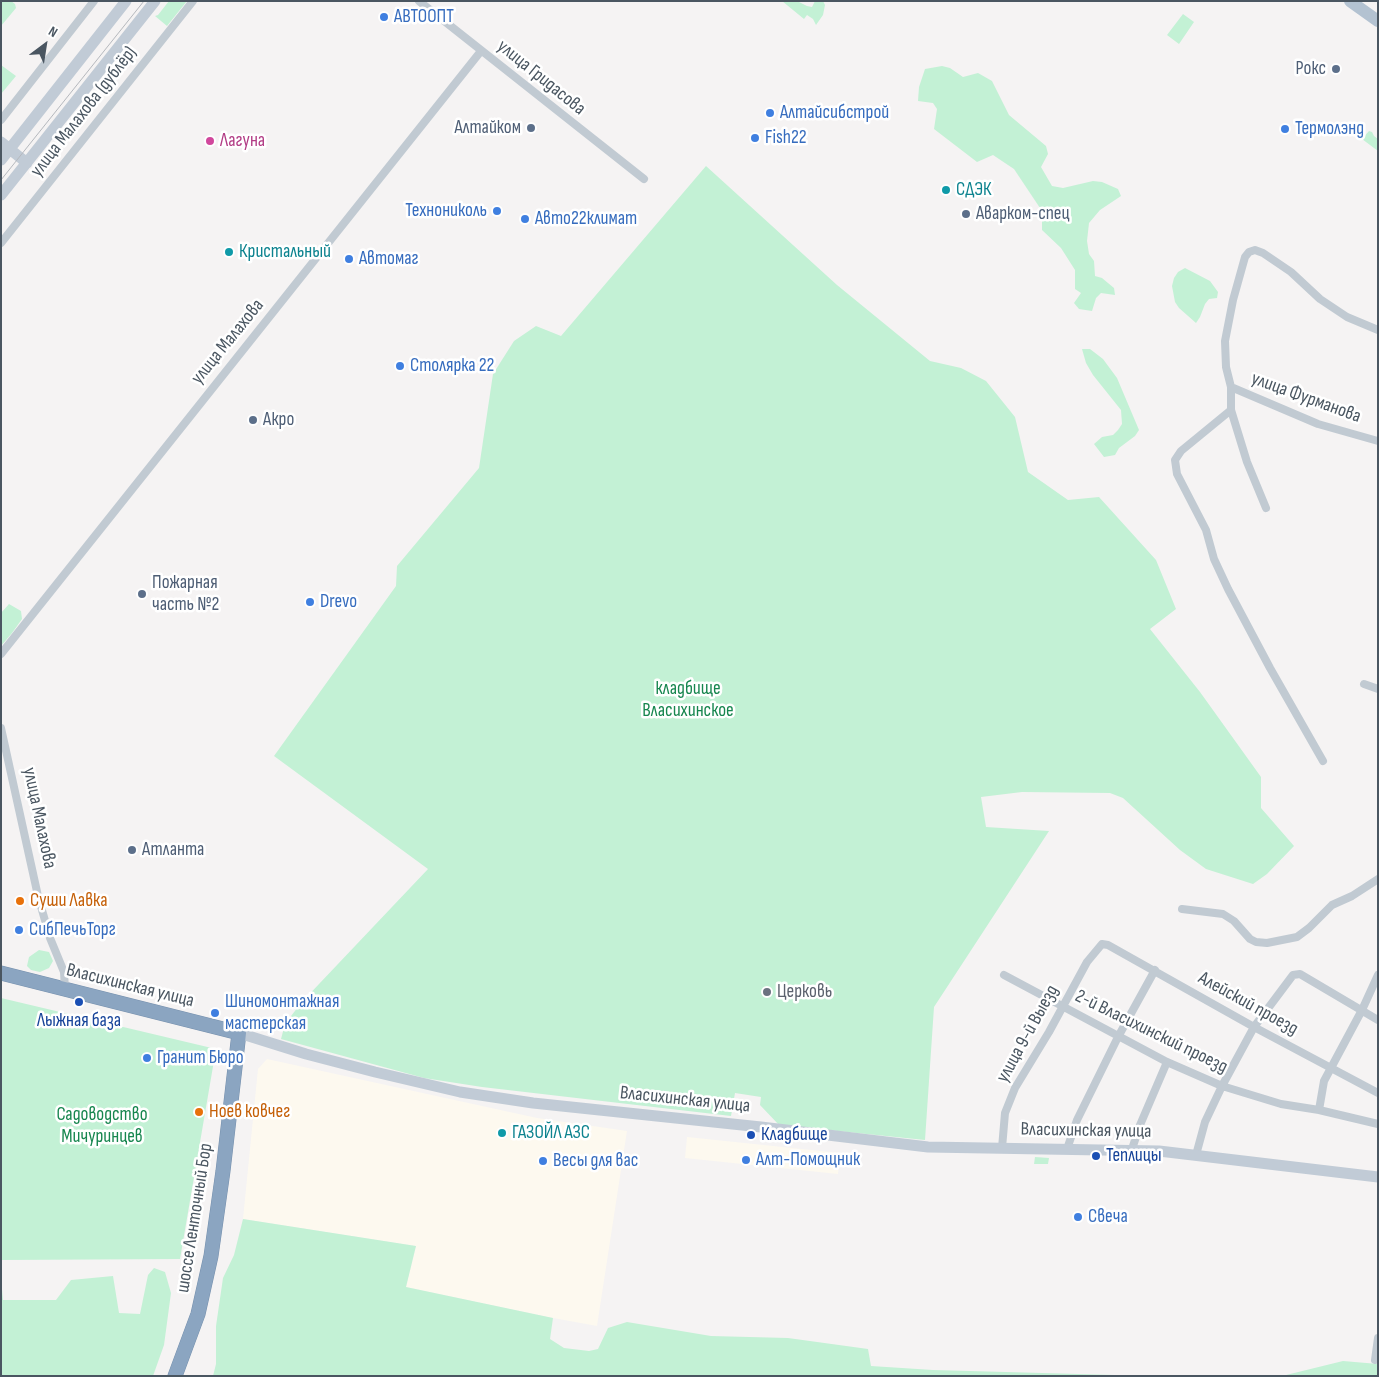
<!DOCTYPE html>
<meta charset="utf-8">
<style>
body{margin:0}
#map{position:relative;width:1379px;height:1377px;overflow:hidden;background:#f5f3f3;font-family:"Sofia Sans Condensed",sans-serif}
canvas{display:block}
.frame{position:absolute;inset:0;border:2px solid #4a5661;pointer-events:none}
.north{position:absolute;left:20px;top:20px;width:50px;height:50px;-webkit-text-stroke:4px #fff;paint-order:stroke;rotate:31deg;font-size:14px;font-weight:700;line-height:20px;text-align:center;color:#4a5661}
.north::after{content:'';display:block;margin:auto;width:18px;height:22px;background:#4a5661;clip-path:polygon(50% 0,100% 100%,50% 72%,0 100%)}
</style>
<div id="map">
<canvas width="1379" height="1377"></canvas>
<div class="frame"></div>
<div class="north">N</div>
</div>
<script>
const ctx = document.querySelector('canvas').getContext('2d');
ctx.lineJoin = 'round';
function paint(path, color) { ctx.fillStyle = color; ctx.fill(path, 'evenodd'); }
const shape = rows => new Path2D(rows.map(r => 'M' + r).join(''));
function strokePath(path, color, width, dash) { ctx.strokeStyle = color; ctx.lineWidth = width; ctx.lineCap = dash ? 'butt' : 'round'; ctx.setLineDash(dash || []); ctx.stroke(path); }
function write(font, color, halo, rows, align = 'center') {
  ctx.font = font + ' "Sofia Sans Condensed",sans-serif'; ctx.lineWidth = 5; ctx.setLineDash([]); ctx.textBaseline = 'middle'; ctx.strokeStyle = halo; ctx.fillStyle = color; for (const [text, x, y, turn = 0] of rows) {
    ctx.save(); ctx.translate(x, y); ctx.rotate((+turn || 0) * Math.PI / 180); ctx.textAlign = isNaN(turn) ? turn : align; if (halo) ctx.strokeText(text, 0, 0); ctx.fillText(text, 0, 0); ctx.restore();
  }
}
paint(shape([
 [267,1059,537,1118,627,1131,597,1326,553,1318,406,1287,416,1246,243,1219,258,1069],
 [687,1137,840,1153,838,1174,685,1158]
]), '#fdf9ef');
paint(shape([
 [1,1,11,1,15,4,16,8,1,26],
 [169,1,187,1,167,26,155,16,158,15],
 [782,1,797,1,807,6,812,7,815,1,823,1,825,5,823,15,816,25,813,19,807,15,804,19],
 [1183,14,1194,22,1179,44,1167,35],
 [1,65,16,76,1,94],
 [942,66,950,68,963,77,978,73,992,81,1009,115,1046,146,1048,154,1041,167,1052,186,1063,188,1093,181,1102,182,1118,189,1121,196,1100,210,1089,223,1087,241,1089,254,1094,261,1095,276,1102,278,1114,288,1115,295,1101,293,1096,298,1092,311,1079,309,1074,303,1081,293,1075,289,1075,270,1061,248,1042,230,1042,211,1014,169,993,155,977,162,934,129,937,109,933,103,918,101,919,87,925,69],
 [1369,131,1372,132,1374,136,1378,139,1378,151,1362,139],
 [706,166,837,285,930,361,961,368,986,381,1015,417,1028,472,1068,500,1099,497,1156,560,1176,609,1150,629,1200,692,1261,777,1261,808,1294,846,1267,874,1253,884,1206,869,1180,850,1123,798,1110,793,1022,792,981,797,986,827,1049,831,934,1007,925,1140,779,1125,760,1105,761,1097,735,1093,731,1116,482,1087,424,1078,281,1039,285,1024,301,1003,428,869,274,756,396,586,397,566,479,468,493,374,514,341,536,326,561,336],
 [1185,268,1210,281,1218,292,1217,298,1209,299,1205,304,1200,317,1196,323,1179,308,1175,302,1172,286,1174,278,1178,272],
 [1082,349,1090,349,1103,359,1117,378,1139,430,1135,436,1119,448,1115,455,1104,457,1094,444,1102,437,1113,435,1118,430,1122,424,1121,410,1093,375,1086,363],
 [9,604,21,611,22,619,12,633,1,646,1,613],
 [39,950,49,952,53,961,49,968,40,972,31,970,27,966,29,957],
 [1,998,216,1049,180,1259,1,1260],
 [1035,1157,1049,1158,1048,1164,1034,1164],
 [243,1219,416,1246,406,1287,553,1318,550,1339,564,1348,589,1351,598,1349,608,1328,627,1322,711,1336,788,1338,868,1349,871,1366,933,1370,1151,1376,213,1376,216,1364,216,1326,223,1278,234,1255],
 [154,1268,165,1272,171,1293,164,1345,153,1376,1,1376,1,1278,3,1300,56,1300,71,1280,113,1276,119,1313,140,1314,148,1275],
 [1343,1361,1378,1364,1378,1376,1282,1376]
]), '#c3f1d5');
const highway = shape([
 [1,973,239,1033,223,1171,211,1256,198,1314,175,1376]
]);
strokePath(highway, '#7690ad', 15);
strokePath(shape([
 [419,1,644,179],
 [1,120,94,1],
 [1,243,193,1],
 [1231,387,1226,367,1225,341,1233,300,1245,257,1249,252,1255,250,1263,253,1291,272,1320,299,1347,317,1378,330],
 [1231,410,1181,451,1175,460,1177,474,1206,530,1214,559,1228,589,1270,668,1323,761],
 [1266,508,1247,462,1231,410,1231,387,1318,424,1378,441],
 [1,654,481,51],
 [1364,684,1378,689],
 [1,728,38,896,50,938,64,972,65,989],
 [1182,909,1223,914,1234,921,1250,939,1256,942,1267,943,1297,937,1309,928,1332,905,1352,896,1378,879],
 [1004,975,1167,1062,1222,1086,1281,1104,1319,1110,1378,1124],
 [1319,1110,1324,1081,1362,1010,1378,975],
 [1002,1148,1005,1113,1015,1088,1049,1032,1087,962,1102,944,1108,945,1254,1027,1378,1093],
 [1067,1149,1077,1120,1118,1037,1155,970],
 [1132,1149,1140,1125,1167,1062],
 [1196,1155,1205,1122,1222,1086,1254,1027,1293,975,1300,974,1378,1020],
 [1375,1360,1378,1338]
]), '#c1cad2', 8);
strokePath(shape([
 [1,142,27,163],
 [1,160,126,1],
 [1,195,155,1],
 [239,1033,306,1054,375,1072,460,1092,533,1103,761,1127,928,1147,1159,1151,1378,1177]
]), '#c1cbd6', 11);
strokePath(shape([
 [1350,1,1378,21]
]), '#b3c2d1', 12);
strokePath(highway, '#8ba5c1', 14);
strokePath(shape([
 [1,180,144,1]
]), '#b5b8bd', 1);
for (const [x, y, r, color] of [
 [384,17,5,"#3f7fe0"],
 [1336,69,5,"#5c6f8a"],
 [770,113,5,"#3f7fe0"],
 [531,128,5,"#5c6f8a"],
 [1285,129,5,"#3f7fe0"],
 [755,138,5,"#3f7fe0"],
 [210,141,5,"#d1479c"],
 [946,190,5,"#0f9aa8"],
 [497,211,5,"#3f7fe0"],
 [966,214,5,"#5c6f8a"],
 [525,219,5,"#3f7fe0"],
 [229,252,5,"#0f9aa8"],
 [349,259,5,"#3f7fe0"],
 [400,366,5,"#3f7fe0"],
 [253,420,5,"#5c6f8a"],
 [142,594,5,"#5c6f8a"],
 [310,602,5,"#3f7fe0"],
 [132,850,5,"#5c6f8a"],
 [20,901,5,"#e8710a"],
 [19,930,5,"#3f7fe0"],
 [767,992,5,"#6b7280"],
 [79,1002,5,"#1a4fb4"],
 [215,1013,5,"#3f7fe0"],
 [147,1058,5,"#3f7fe0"],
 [199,1112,5,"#e8710a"],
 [502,1133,5,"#0f9aa8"],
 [751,1135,5,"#1a4fb4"],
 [1096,1156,5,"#1a4fb4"],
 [746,1160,5,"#3f7fe0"],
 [543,1161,5,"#3f7fe0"],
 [1078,1217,5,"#3f7fe0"]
]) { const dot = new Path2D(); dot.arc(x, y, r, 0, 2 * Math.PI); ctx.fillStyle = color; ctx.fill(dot); strokePath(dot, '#fff', 2); }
write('19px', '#366cbe', '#fff', [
 ["АВТООПТ",394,17],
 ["Алтайсибстрой",780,113],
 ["Термолэнд",1295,129],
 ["Fish22",765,138],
 ["Технониколь",487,211,"right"],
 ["Авто22климат",535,219],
 ["Автомаг",359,259],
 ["Столярка 22",410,366],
 ["Drevo",320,602],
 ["СибПечьТорг",29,930],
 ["Шиномонтажная",225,1002],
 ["мастерская",225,1024],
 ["Гранит Бюро",157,1058],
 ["Алт-Помощник",756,1160],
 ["Весы для вас",553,1161],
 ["Свеча",1088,1217]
], 'left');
write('19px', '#4e5e75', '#fff', [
 ["Рокс",1326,69,"right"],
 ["Алтайком",521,128,"right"],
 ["Аварком-спец",976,214],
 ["Акро",263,420],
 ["Пожарная",152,583],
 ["часть №2",152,605],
 ["Атланта",142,850]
], 'left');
write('19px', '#4a5661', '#fff', [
 ["улица Гридасова",541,78,39],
 ["улица Малахова (дублёр)",84,112,-52],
 ["улица Малахова",228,342,-51],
 ["улица Фурманова",1306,398,20],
 ["улица Малахова",39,818,78],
 ["Власихинская улица",130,986,14],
 ["Алейский проезд",1248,1004,29],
 ["2-й Власихинский проезд",1151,1032,26],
 ["улица 9-й Выезд",1028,1034,-61],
 ["Власихинская улица",685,1100,6],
 ["Власихинская улица",1086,1131,1],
 ["шоссе Ленточный Бор",195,1218,-81]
]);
write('19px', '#b23c85', '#fff', [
 ["Лагуна",220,141]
], 'left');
write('19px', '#0d838f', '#fff', [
 ["СДЭК",956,190],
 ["Кристальный",239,252],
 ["ГАЗОЙЛ АЗС",512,1133]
], 'left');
write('19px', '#17864f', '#fff', [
 ["кладбище",688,689],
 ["Власихинское",688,711],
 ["Садоводство",102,1115],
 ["Мичуринцев",102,1137]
]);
write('19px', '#c56008', '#fff', [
 ["Суши Лавка",30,901],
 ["Ноев ковчег",209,1112]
], 'left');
write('19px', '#5b616d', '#fff', [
 ["Церковь",777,992]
], 'left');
write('19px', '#164399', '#fff', [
 ["Лыжная база",79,1021,"center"],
 ["Кладбище",761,1135],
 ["Теплицы",1106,1156]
], 'left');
</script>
